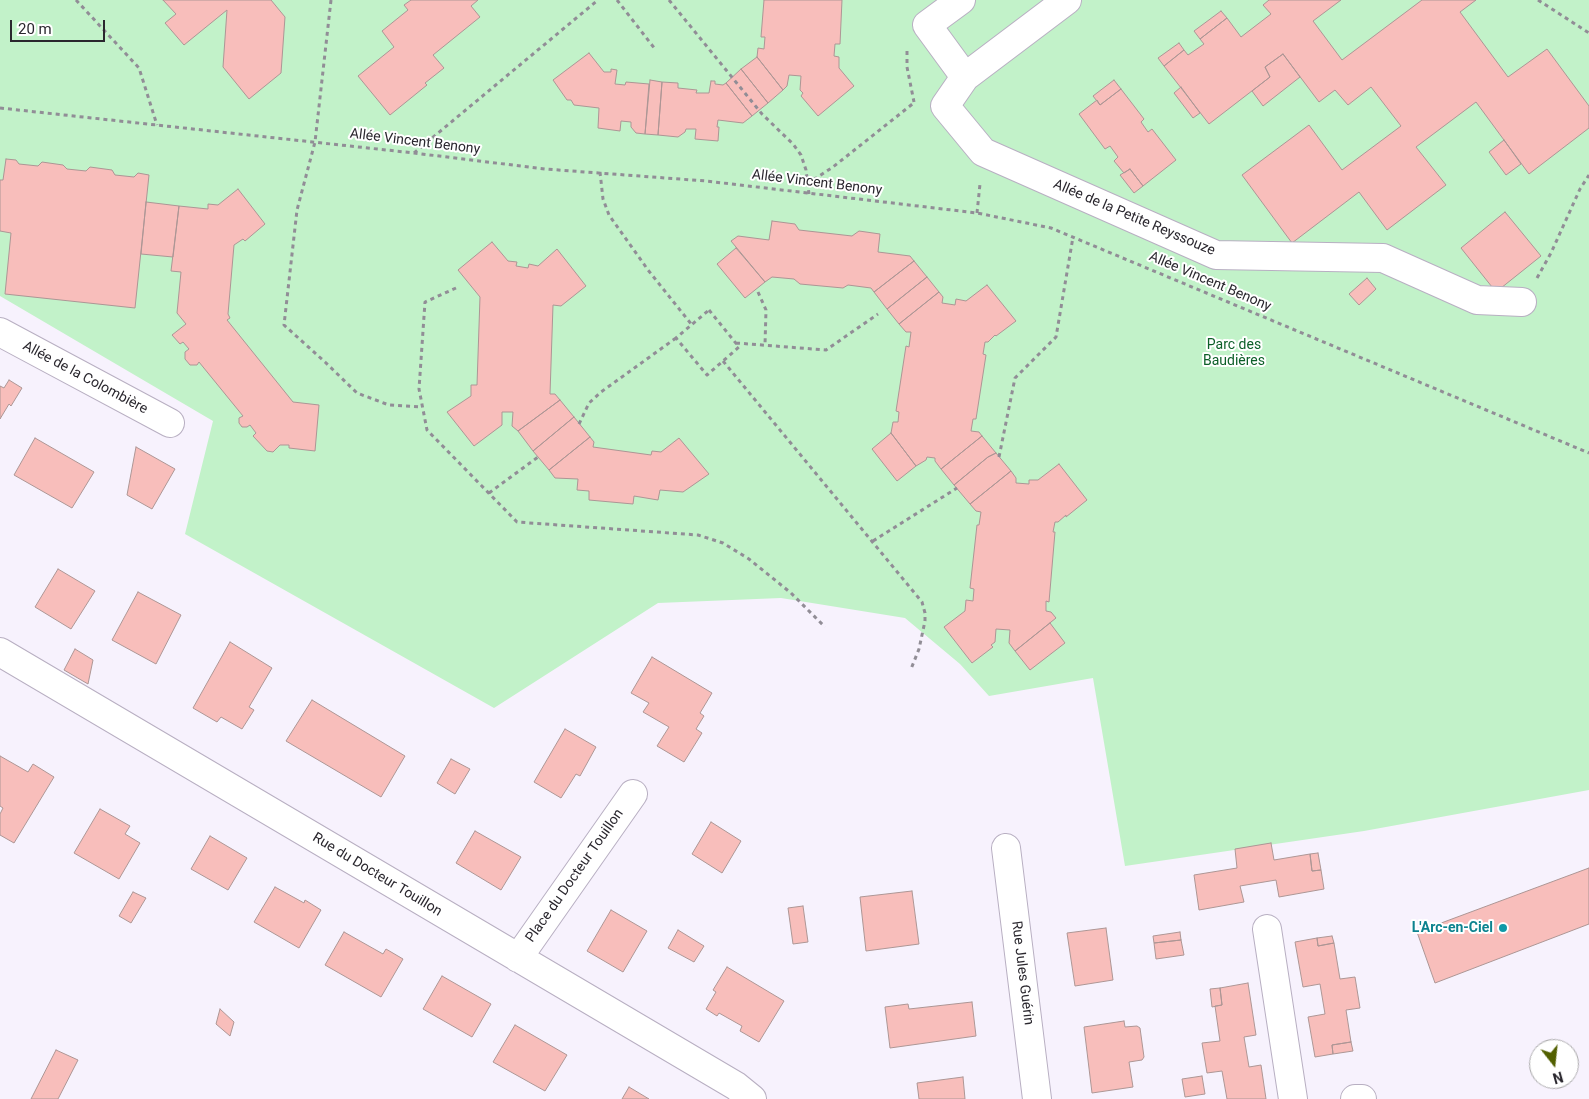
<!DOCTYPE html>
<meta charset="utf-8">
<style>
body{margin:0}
#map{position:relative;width:1589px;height:1099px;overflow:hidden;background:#f7f2fd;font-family:Roboto,sans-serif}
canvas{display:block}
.north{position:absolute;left:1529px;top:1039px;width:50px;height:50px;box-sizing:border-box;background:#fff;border:1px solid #aaa9ab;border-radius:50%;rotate:164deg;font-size:14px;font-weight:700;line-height:20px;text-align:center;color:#2a272e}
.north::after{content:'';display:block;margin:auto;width:18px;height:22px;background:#525f00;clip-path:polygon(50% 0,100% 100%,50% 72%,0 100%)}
.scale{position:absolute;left:10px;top:20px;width:95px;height:22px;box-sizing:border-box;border:2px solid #2a272e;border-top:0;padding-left:6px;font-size:15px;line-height:18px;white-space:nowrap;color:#2a272e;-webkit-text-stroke:4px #fff;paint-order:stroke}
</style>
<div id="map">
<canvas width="1589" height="1099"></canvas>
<div class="north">N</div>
<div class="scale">20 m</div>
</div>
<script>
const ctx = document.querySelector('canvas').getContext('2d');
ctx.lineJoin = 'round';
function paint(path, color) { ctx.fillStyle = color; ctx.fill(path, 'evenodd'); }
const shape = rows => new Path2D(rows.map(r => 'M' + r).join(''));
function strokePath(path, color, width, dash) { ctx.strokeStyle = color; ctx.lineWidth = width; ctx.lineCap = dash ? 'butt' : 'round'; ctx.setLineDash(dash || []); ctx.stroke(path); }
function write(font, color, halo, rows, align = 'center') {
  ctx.font = font + ' Roboto,sans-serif'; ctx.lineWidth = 4; ctx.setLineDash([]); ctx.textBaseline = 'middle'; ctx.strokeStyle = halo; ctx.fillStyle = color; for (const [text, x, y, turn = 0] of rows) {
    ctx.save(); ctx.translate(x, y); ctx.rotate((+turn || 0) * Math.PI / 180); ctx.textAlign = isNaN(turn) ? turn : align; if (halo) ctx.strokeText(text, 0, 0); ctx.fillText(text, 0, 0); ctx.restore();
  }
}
paint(shape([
 [0,0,1589,0,1589,790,1364,831,1125,866,1093,678,989,696,960,664,905,618,781,598,658,603,494,708,185,534,213,421,0,296]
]), '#c2f2c9');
const building = shape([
 [163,0,271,0,285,17,281,73,249,99,223,67,227,10,184,45,165,23,176,14,163,0],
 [411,0,478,0,471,6,480,17,433,55,444,68,425,83,427,85,390,115,358,76,394,47,382,31,408,10,404,5,411,0],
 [764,0,842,0,840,44,835,44,834,56,839,57,839,68,854,86,818,116,801,96,803,93,800,90,801,76,789,75,787,86,783,90,757,57,758,48,764,49,765,37,761,37,764,0],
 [1269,0,1341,0,1313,21,1342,60,1422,0,1476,0,1460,12,1508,77,1547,49,1589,106,1589,128,1529,174,1476,102,1416,147,1446,185,1387,230,1359,192,1292,243,1242,175,1309,125,1342,170,1401,126,1371,87,1348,105,1335,90,1319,102,1283,54,1265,67,1270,77,1209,124,1164,66,1184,50,1188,55,1204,44,1200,39,1227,18,1241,37,1271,14,1263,5,1269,0],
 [1221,11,1227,18,1200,39,1194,31,1221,11],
 [1179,43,1184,50,1164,66,1158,58,1179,43],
 [589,53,604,72,611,72,611,69,617,70,615,84,625,85,626,82,649,84,645,134,636,133,631,127,631,122,621,121,620,131,598,128,599,108,574,105,571,100,567,100,553,80,589,53],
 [1283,54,1300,77,1263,106,1252,91,1270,77,1265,67,1283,54],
 [757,57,783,90,768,103,741,69,757,57],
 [741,69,768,103,752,116,726,83,741,69],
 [650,80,662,82,658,135,645,134,650,80],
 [1114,80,1121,89,1100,105,1093,96,1114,80],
 [711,81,715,81,715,84,723,85,726,83,752,116,743,123,718,120,717,127,719,127,718,141,695,139,696,129,686,129,685,132,678,137,658,135,662,82,678,83,678,88,697,90,696,93,709,93,711,81],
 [1181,87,1200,113,1193,118,1174,93,1181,87],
 [1121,89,1144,119,1141,122,1148,132,1152,129,1176,160,1143,186,1130,169,1124,173,1114,161,1118,157,1110,146,1105,149,1079,114,1097,100,1100,105,1121,89],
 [1504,140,1521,164,1506,175,1489,152,1504,140],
 [6,159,16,160,19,164,38,166,42,162,63,165,67,169,86,171,90,167,112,170,115,175,134,177,138,173,149,175,135,308,5,294,11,233,0,231,0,180,3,180,6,159],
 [1130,169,1143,186,1134,193,1120,175,1130,169],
 [238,189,265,224,245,241,243,239,234,245,228,314,230,318,227,320,293,402,319,405,315,451,289,448,289,445,280,445,273,452,267,451,253,436,256,433,250,425,247,427,242,427,239,423,239,418,243,416,199,362,197,365,190,365,185,359,185,352,189,349,183,342,180,344,172,335,186,324,177,313,181,272,171,271,179,206,208,209,208,204,218,205,238,189],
 [146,202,179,206,173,257,141,254,146,202],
 [1505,212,1541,256,1496,292,1461,248,1505,212],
 [772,221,795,224,799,230,852,236,859,231,880,234,878,252,910,256,914,261,874,292,871,288,848,285,843,288,800,284,794,279,772,277,765,282,731,241,738,236,769,240,772,221],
 [492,242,508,261,517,262,516,266,528,268,529,264,538,266,557,249,586,286,561,306,553,305,550,394,555,394,560,400,518,431,512,426,513,412,502,412,502,425,474,446,447,412,471,396,471,385,477,385,480,297,458,270,492,242],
 [736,248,765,282,745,298,717,264,736,248],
 [914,261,927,277,887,309,874,292,914,261],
 [927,277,939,292,899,324,887,309,927,277],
 [1367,278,1376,289,1359,305,1349,294,1367,278],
 [987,285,1016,321,996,336,995,335,988,342,985,342,983,354,986,355,976,419,973,419,971,431,979,432,982,436,941,469,935,461,935,458,927,457,926,460,916,466,891,433,893,422,898,422,899,412,896,411,906,346,909,347,911,332,906,332,899,324,939,292,943,297,942,303,955,305,956,299,966,301,987,285],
 [9,380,22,388,11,406,9,404,0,419,0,386,4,388,9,380],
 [560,400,574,417,533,451,518,431,560,400],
 [574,417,590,437,549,470,533,451,574,417],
 [891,433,916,466,897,481,872,449,891,433],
 [982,436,996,453,988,457,954,485,941,469,982,436],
 [590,437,594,442,593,447,651,455,652,451,661,452,679,438,709,474,683,492,660,490,658,500,634,496,633,504,589,500,589,491,577,490,578,479,555,478,549,470,590,437],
 [35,438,94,472,72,508,14,475,35,438],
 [136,447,175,469,152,509,127,495,136,447],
 [996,453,1011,471,970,504,954,485,988,457,996,453],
 [1059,464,1087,500,1066,517,1066,515,1058,522,1055,522,1053,532,1055,532,1049,602,1046,601,1046,611,1051,612,1056,618,1015,651,1009,643,1010,630,996,629,995,642,991,645,993,647,972,663,944,627,965,611,966,600,973,601,974,589,970,588,977,525,979,525,981,512,976,511,970,504,1011,471,1016,478,1016,483,1029,484,1029,480,1038,480,1059,464],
 [58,569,95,591,71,629,35,607,58,569],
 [138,592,181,615,156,664,112,640,138,592],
 [1050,623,1065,643,1030,670,1015,651,1050,623],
 [230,642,272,668,249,707,254,710,242,729,221,717,217,722,193,708,230,642],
 [75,649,93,660,88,684,64,670,75,649],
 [652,657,712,693,700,713,704,716,696,729,702,733,684,762,657,746,669,727,643,712,649,703,631,693,652,657],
 [312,700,405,756,381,797,286,741,312,700],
 [565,729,596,747,580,776,576,774,561,798,534,782,565,729],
 [0,756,28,772,33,764,54,777,14,843,0,835,0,814,3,808,0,806,0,756],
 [451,759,470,769,455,794,437,783,451,759],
 [100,809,130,826,125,834,140,843,119,879,74,853,100,809],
 [711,822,741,841,722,873,692,854,711,822],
 [475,831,521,857,501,890,456,863,475,831],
 [210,836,247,858,228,890,191,869,210,836],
 [1271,843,1274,860,1310,854,1312,871,1321,870,1324,889,1279,897,1276,880,1240,886,1244,902,1199,910,1194,875,1237,868,1235,849,1271,843],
 [1318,853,1321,870,1312,871,1310,854,1318,853],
 [1589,868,1589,924,1435,983,1417,932,1589,868],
 [275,887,304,903,305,900,321,910,299,948,254,922,275,887],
 [912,891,919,944,866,951,860,897,912,891],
 [133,892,146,898,131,923,119,916,133,892],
 [803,906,808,942,793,944,788,908,803,906],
 [611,910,647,931,623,972,587,951,611,910],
 [1106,928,1113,980,1075,986,1067,933,1106,928],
 [678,930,704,946,694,962,668,948,678,930],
 [344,932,383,954,386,949,403,959,381,997,325,965,344,932],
 [1180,932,1181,940,1154,943,1153,936,1180,932],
 [1332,936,1334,943,1318,946,1317,938,1332,936],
 [1317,938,1318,946,1334,943,1340,979,1355,977,1360,1008,1346,1010,1351,1042,1332,1045,1333,1054,1315,1057,1308,1017,1325,1014,1320,984,1303,987,1295,942,1317,938],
 [1181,940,1184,955,1156,959,1154,943,1181,940],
 [727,967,784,1001,759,1042,740,1031,742,1026,719,1013,717,1016,706,1009,716,992,713,990,727,967],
 [442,976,491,1004,472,1037,423,1009,442,976],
 [1248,983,1256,1035,1244,1037,1249,1067,1261,1065,1266,1099,1227,1099,1222,1071,1207,1073,1202,1043,1220,1041,1215,1006,1222,1005,1220,988,1248,983],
 [1220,988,1222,1005,1212,1007,1210,989,1220,988],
 [972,1002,976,1036,890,1048,885,1007,908,1004,909,1009,972,1002],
 [220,1009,234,1022,230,1036,216,1024,220,1009],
 [1124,1021,1125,1027,1137,1026,1140,1028,1144,1057,1142,1060,1129,1062,1133,1087,1092,1093,1084,1027,1124,1021],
 [515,1025,567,1055,545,1091,493,1062,515,1025],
 [1351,1042,1353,1051,1333,1054,1332,1045,1351,1042],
 [56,1050,78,1060,58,1099,31,1099,56,1050],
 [1202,1076,1205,1094,1185,1097,1182,1079,1202,1076],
 [963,1077,965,1099,919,1099,917,1083,963,1077],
 [629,1087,649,1099,622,1099,629,1087]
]);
paint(building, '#f8bebb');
strokePath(building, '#ad9695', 1);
const minor = shape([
 [961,0,927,25,965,77],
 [1067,0,965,77,945,106,983,152,1216,255,1383,258,1477,300,1522,302],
 [0,332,170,423],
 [0,652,736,1086,752,1099],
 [1006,848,1037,1099],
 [1267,929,1293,1099],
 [518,958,633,794],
 [1355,1099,1362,1099]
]);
strokePath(minor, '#b8afc2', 30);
strokePath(shape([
 [76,0,139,68,157,125],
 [331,0,315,142,297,210,284,325,325,362,357,393,389,405,422,407],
 [617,0,655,49],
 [669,0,762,114,793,144,801,155,806,170,809,194],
 [1538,0,1589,33],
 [907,51,907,67,914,102],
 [0,108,414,153,545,169,706,181,977,213,1051,228,1589,453],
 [414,153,598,0],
 [600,172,603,199,609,215,648,270,692,325],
 [807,184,833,167,915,102],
 [977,213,980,184],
 [1537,278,1551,253,1580,189,1589,175],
 [456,288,425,302,419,389,427,430,517,522,698,535,723,543,749,559,791,593,825,627],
 [758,292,766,310,765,345],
 [709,310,739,347,707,375,676,338,709,310],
 [736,343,826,350,878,314],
 [723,361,922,602,925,613,925,621,919,649,911,669],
 [579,424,589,403,601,392,676,338],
 [999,457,1015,378,1056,337,1073,237],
 [489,493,538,457],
 [873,541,957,488]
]), '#918d96', 3, [4, 4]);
strokePath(minor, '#fff', 28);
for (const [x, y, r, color] of [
 [1503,928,5,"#0f9aa8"]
]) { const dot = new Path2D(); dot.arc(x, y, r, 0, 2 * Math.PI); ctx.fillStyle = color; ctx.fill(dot); strokePath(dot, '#fff', 2); }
write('14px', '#2a272e', '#fff', [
 ["Allée Vincent Benony",415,142,7],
 ["Allée Vincent Benony",817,183,7],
 ["Allée de la Petite Reyssouze",1134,218,23],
 ["Allée Vincent Benony",1210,282,23],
 ["Allée de la Colombière",85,378,28],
 ["Rue du Docteur Touillon",377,875,31],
 ["Place du Docteur Touillon",575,876,-55],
 ["Rue Jules Guérin",1022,973,83]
]);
write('14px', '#0c5f28', '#fff', [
 ["Parc des",1234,345],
 ["Baudières",1234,361]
]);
write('bold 14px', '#0d838f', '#fff', [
 ["L'Arc-en-Ciel",1493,928]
], 'right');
</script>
